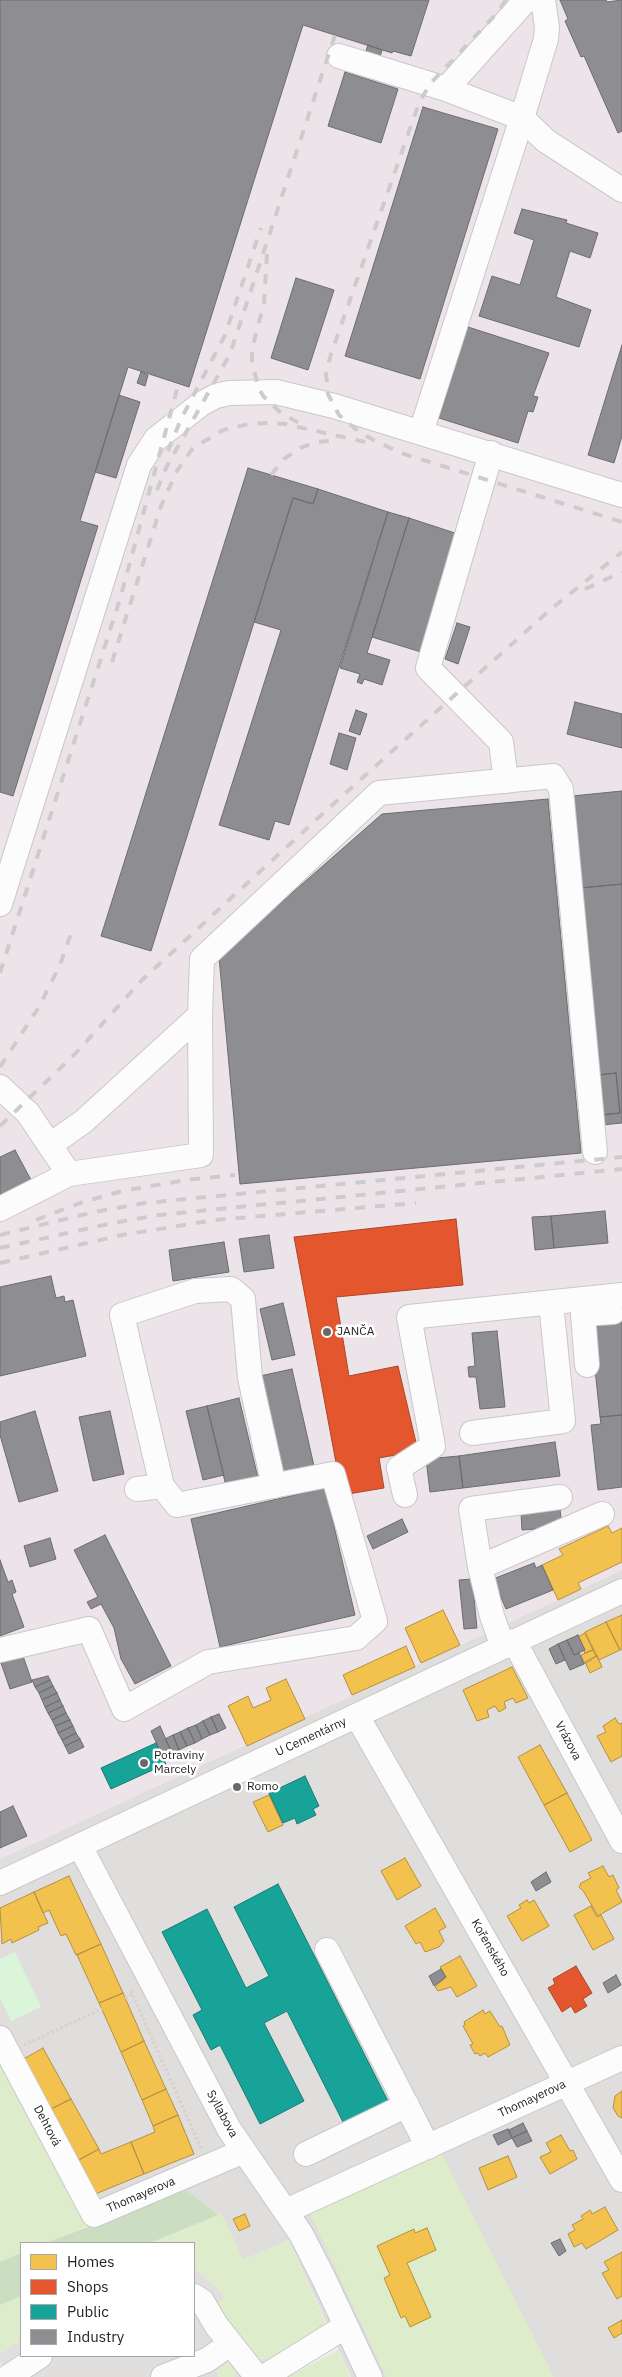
<!DOCTYPE html>
<meta charset="utf-8">
<style>
body{margin:0}
#map{position:relative;width:622px;height:2377px;overflow:hidden;background:#f0eeeb;font-family:"IBM Plex Sans",sans-serif}
canvas{display:block}
.legend{position:absolute;left:20px;top:2242px;width:175px;height:115px;box-sizing:border-box;background:#fff;border:1px solid #a7a7a7;margin:0;padding:6px 9px;list-style:none;font-size:15px;color:#222}
.legend li{display:flex;align-items:center;gap:10px;height:25px}
.legend b{width:25px;border:1px solid #a7a7a7}
</style>
<div id="map">
<canvas width="622" height="2377"></canvas>
<ul class="legend">
<li><b style="height:14px;background:#f2c14e"></b>Homes</li>
<li><b style="height:14px;background:#e4572e"></b>Shops</li>
<li><b style="height:14px;background:#17a398"></b>Public</li>
<li><b style="height:14px;background:#8d8d92"></b>Industry</li>
</ul>
</div>
<script>
const ctx = document.querySelector('canvas').getContext('2d');
ctx.lineJoin = 'round';
function paint(path, color) { ctx.fillStyle = color; ctx.fill(path, 'evenodd'); }
const shape = rows => new Path2D(rows.map(r => 'M' + r).join(''));
function strokePath(path, color, width, dash) { ctx.strokeStyle = color; ctx.lineWidth = width; ctx.lineCap = dash ? 'butt' : 'round'; ctx.setLineDash(dash || []); ctx.stroke(path); }
function write(font, color, halo, rows, align = 'center') {
  ctx.font = font + ' "IBM Plex Sans",sans-serif'; ctx.lineWidth = 5; ctx.setLineDash([]); ctx.textBaseline = 'middle'; ctx.strokeStyle = halo; ctx.fillStyle = color; for (const [text, x, y, turn = 0] of rows) {
    ctx.save(); ctx.translate(x, y); ctx.rotate((+turn || 0) * Math.PI / 180); ctx.textAlign = isNaN(turn) ? turn : align; if (halo) ctx.strokeText(text, 0, 0); ctx.fillText(text, 0, 0); ctx.restore();
  }
}
paint(shape([
 [622,1570,622,2377,351,2377,289,2240,243,2260,221,2214,218,2215,187,2190,88,2226,90,2225,0,2052,0,1859]
]), '#dfdedc');
paint(shape([
 [0,0,622,0,622,1570,0,1859]
]), '#ede4e9');
paint(shape([
 [0,2058,91,2225,45,2243,21,2243,21,2253,0,2262],
 [440,2150,554,2377,386,2377,310,2213],
 [222,2213,243,2260,289,2240,325,2322,322,2327,276,2359,268,2360,256,2356,228,2324,217,2304,225,2298,220,2291,194,2268,194,2243,150,2243],
 [21,2296,21,2340,0,2354,0,2305],
 [338,2350,350,2377,289,2377],
 [227,2356,236,2371,235,2377,219,2377,215,2367]
]), '#ddeccb');
paint(shape([
 [187,2190,218,2215,150,2243,45,2243],
 [21,2253,21,2296,0,2305,0,2262]
]), '#cbdec1');
paint(shape([
 [15,1952,41,2007,11,2021,0,1998,0,1959]
]), '#daf5da');
paint(shape([
 [30,1847,36,1860,0,1877,0,1861],
 [124,1879,191,2008,179,2015,112,1885],
 [392,2123,404,2148,322,2187,310,2161],
 [194,2268,220,2291,225,2298,215,2306,251,2351,261,2359,276,2359,247,2377,235,2377,236,2371,227,2356,215,2367,219,2377,0,2377,4,2368,0,2362,0,2354,21,2340,21,2356,194,2356]
]), '#e0dfde');
const homes = shape([
 [608,1526,612,1533,622,1528,622,1562,578,1583,581,1589,558,1600,542,1565,563,1555,559,1549,608,1526],
 [443,1610,460,1645,421,1663,405,1628,443,1610],
 [622,1615,622,1649,620,1650,606,1622,622,1615],
 [606,1622,620,1650,599,1660,585,1632,606,1622],
 [585,1633,593,1650,585,1653,578,1637,585,1633],
 [406,1646,415,1667,352,1695,343,1675,406,1646],
 [593,1650,596,1656,585,1664,581,1655,593,1650],
 [597,1656,602,1667,590,1673,585,1662,597,1656],
 [512,1667,528,1698,516,1703,513,1698,504,1702,506,1708,499,1712,495,1706,487,1710,489,1717,477,1721,463,1690,512,1667],
 [286,1679,305,1719,247,1746,228,1706,248,1696,253,1708,271,1700,266,1688,286,1679],
 [615,1718,619,1724,622,1723,622,1756,611,1762,597,1736,606,1732,603,1726,615,1718],
 [540,1745,567,1793,544,1805,518,1757,540,1745],
 [567,1793,592,1840,570,1852,544,1805,567,1793],
 [269,1795,283,1825,268,1832,253,1802,269,1795],
 [405,1858,421,1886,397,1900,381,1871,405,1858],
 [603,1866,609,1877,613,1875,619,1888,616,1890,622,1902,598,1916,584,1892,579,1887,581,1883,591,1878,588,1873,603,1866],
 [69,1876,101,1944,76,1955,66,1934,61,1936,49,1910,43,1913,34,1892,69,1876],
 [34,1892,48,1923,38,1927,39,1930,12,1943,11,1939,2,1944,0,1908,34,1892],
 [527,1900,529,1903,534,1900,549,1926,522,1941,507,1916,521,1908,519,1905,527,1900],
 [591,1906,597,1917,601,1915,614,1939,593,1950,574,1915,591,1906],
 [435,1908,446,1927,439,1931,444,1941,439,1947,425,1952,420,1942,416,1944,405,1926,435,1908],
 [101,1944,123,1993,99,2003,77,1955,101,1944],
 [460,1956,477,1986,457,1997,451,1987,438,1991,435,1987,446,1977,440,1967,460,1956],
 [123,1993,144,2041,121,2052,99,2003,123,1993],
 [483,2010,485,2014,490,2011,500,2027,502,2026,510,2045,488,2057,485,2053,480,2056,478,2053,475,2054,470,2045,473,2044,463,2026,465,2025,464,2022,483,2010],
 [144,2041,166,2089,142,2100,121,2052,144,2041],
 [43,2048,71,2099,47,2111,20,2061,43,2048],
 [166,2089,178,2115,153,2126,142,2100,166,2089],
 [622,2091,622,2118,618,2116,613,2108,615,2096,622,2091],
 [71,2099,99,2149,75,2162,47,2111,71,2099],
 [178,2115,194,2154,144,2174,131,2142,155,2132,153,2126,178,2115],
 [561,2135,570,2151,573,2150,577,2159,550,2174,540,2157,551,2152,546,2143,561,2135],
 [131,2142,144,2174,93,2195,75,2162,99,2149,101,2154,131,2142],
 [508,2156,517,2177,488,2190,479,2168,508,2156],
 [605,2207,618,2230,586,2249,582,2243,574,2247,568,2234,575,2230,572,2225,583,2219,581,2216,590,2210,592,2214,605,2207],
 [245,2214,250,2226,239,2231,233,2219,245,2214],
 [427,2228,436,2250,407,2263,431,2317,410,2327,405,2316,401,2318,384,2278,390,2275,377,2246,414,2229,415,2233,427,2228],
 [622,2252,622,2296,617,2299,602,2273,609,2270,604,2262,622,2252],
 [622,2320,622,2333,614,2338,608,2328,622,2320]
]);
paint(homes, '#f2c14e');
strokePath(homes, '#b49141', 1);
const shops = shape([
 [456,1219,463,1285,336,1297,349,1376,398,1366,418,1451,379,1458,384,1488,342,1495,294,1237,456,1219],
 [576,1966,592,1993,583,1999,587,2006,575,2013,571,2006,562,2012,548,1988,555,1984,553,1979,576,1966]
]);
paint(shops, '#e4572e');
strokePath(shops, '#aa472a', 1);
const public = shape([
 [156,1743,166,1764,111,1789,101,1768,156,1743],
 [305,1776,319,1806,313,1809,316,1815,297,1824,295,1818,283,1823,269,1793,305,1776],
 [278,1884,388,2101,344,2124,287,2011,264,2023,304,2101,260,2124,220,2045,211,2050,193,2015,202,2010,162,1932,207,1909,246,1988,269,1976,234,1907,278,1884]
]);
paint(public, '#17a398');
strokePath(public, '#1a7c75', 1);
const industry = shape([
 [0,0,429,0,411,56,393,51,392,53,303,25,189,387,128,367,80,521,98,526,13,796,0,792,0,0],
 [560,0,606,0,607,2,622,0,622,131,618,133,584,56,581,57,565,21,568,19,560,0],
 [368,45,382,50,379,60,364,56,368,45],
 [345,72,398,89,381,143,328,126,345,72],
 [423,107,498,129,420,379,345,356,423,107],
 [522,209,567,220,566,223,598,233,590,258,570,251,556,297,591,310,579,347,479,316,492,276,520,285,534,240,514,233,522,209],
 [296,278,334,290,308,370,271,358,296,278],
 [468,327,549,353,533,396,538,397,533,412,528,411,518,443,439,418,468,327],
 [622,345,622,436,614,463,588,455,622,345],
 [141,372,148,375,145,386,137,383,141,372],
 [119,395,140,402,116,478,95,472,119,395],
 [248,468,318,489,313,504,293,498,151,951,101,936,248,468],
 [318,489,388,512,289,825,275,821,269,840,219,825,281,630,254,622,293,498,313,504,318,489],
 [388,512,409,518,367,653,390,660,382,685,364,679,362,684,357,682,360,674,340,668,388,512],
 [409,518,458,534,421,652,372,637,409,518],
 [457,623,470,627,458,664,445,659,457,623],
 [575,702,622,714,622,748,567,734,575,702],
 [356,710,367,714,360,735,349,731,356,710],
 [339,733,356,738,347,770,330,764,339,733],
 [622,791,622,884,580,888,572,796,622,791],
 [548,799,581,1153,240,1184,219,957,382,814,548,799],
 [622,884,622,1123,602,1125,601,1115,620,1113,616,1073,599,1075,581,888,622,884],
 [616,1073,620,1113,601,1115,597,1075,616,1073],
 [15,1150,31,1180,0,1197,0,1157,15,1150],
 [605,1211,608,1243,554,1248,551,1216,605,1211],
 [551,1216,554,1248,535,1250,532,1217,551,1216],
 [269,1235,274,1268,244,1272,239,1239,269,1235],
 [224,1242,229,1272,173,1281,169,1250,224,1242],
 [51,1276,56,1298,64,1296,65,1302,73,1300,86,1356,0,1376,0,1287,51,1276],
 [283,1303,295,1355,272,1360,260,1309,283,1303],
 [622,1317,622,1415,600,1417,590,1321,622,1317],
 [497,1331,505,1407,480,1409,476,1377,469,1377,468,1367,475,1366,472,1333,497,1331],
 [292,1369,314,1466,282,1473,260,1376,292,1369],
 [239,1398,258,1478,226,1486,207,1406,239,1398],
 [207,1406,224,1475,203,1480,186,1411,207,1406],
 [35,1411,58,1491,19,1502,0,1435,0,1422,35,1411],
 [110,1411,124,1474,93,1481,79,1417,110,1411],
 [622,1415,622,1487,598,1490,591,1425,601,1424,600,1417,622,1415],
 [555,1442,560,1476,463,1488,459,1456,555,1442],
 [459,1456,463,1488,430,1492,426,1459,459,1456],
 [325,1488,355,1615,220,1647,191,1519,325,1488],
 [560,1509,562,1527,522,1530,521,1513,560,1509],
 [402,1519,408,1532,373,1549,367,1536,402,1519],
 [105,1535,171,1666,135,1684,121,1659,114,1628,101,1604,91,1609,87,1602,98,1597,74,1550,105,1535],
 [50,1538,56,1559,30,1567,24,1546,50,1538],
 [0,1560,8,1582,12,1580,16,1592,12,1594,24,1627,0,1636,0,1560],
 [534,1563,536,1568,542,1565,553,1590,506,1609,493,1579,534,1563],
 [472,1579,477,1628,464,1629,459,1580,472,1579],
 [578,1635,585,1650,574,1655,567,1640,578,1635],
 [567,1640,574,1655,579,1653,584,1664,570,1670,558,1644,567,1640],
 [558,1644,565,1660,556,1664,549,1649,558,1644],
 [22,1653,32,1682,10,1689,0,1660,22,1653],
 [48,1676,50,1680,35,1687,32,1680,48,1676],
 [50,1680,53,1686,39,1693,35,1687,50,1680],
 [53,1686,57,1693,42,1700,39,1693,53,1686],
 [57,1693,60,1700,45,1707,42,1700,57,1693],
 [60,1700,63,1706,48,1713,45,1707,60,1700],
 [63,1706,66,1713,52,1720,48,1713,63,1706],
 [66,1713,70,1720,55,1726,52,1720,66,1713],
 [219,1714,226,1728,218,1732,211,1717,219,1714],
 [211,1717,218,1732,210,1735,203,1721,211,1717],
 [70,1720,73,1726,58,1733,55,1726,70,1720],
 [203,1721,210,1735,202,1739,196,1725,203,1721],
 [196,1725,202,1739,195,1743,188,1728,196,1725],
 [73,1726,76,1733,62,1740,58,1733,73,1726],
 [160,1726,172,1753,163,1757,151,1731,160,1726],
 [188,1728,195,1743,187,1746,180,1732,188,1728],
 [180,1732,187,1746,179,1750,173,1735,180,1732],
 [76,1733,80,1739,65,1746,62,1740,76,1733],
 [173,1735,179,1750,172,1753,165,1739,173,1735],
 [80,1739,84,1747,69,1754,65,1746,80,1739],
 [13,1806,27,1836,0,1848,0,1812,13,1806],
 [546,1872,551,1882,536,1891,531,1882,546,1872],
 [441,1969,446,1977,434,1986,429,1976,441,1969],
 [616,1975,621,1985,608,1993,603,1983,616,1975],
 [523,2123,527,2131,512,2138,509,2130,523,2123],
 [508,2129,512,2138,498,2145,493,2135,508,2129],
 [527,2131,532,2141,517,2147,512,2138,527,2131],
 [560,2239,566,2251,559,2256,551,2243,560,2239]
]);
paint(industry, '#8d8d92');
strokePath(industry, '#6d6d70', 1);
const minor = shape([
 [339,56,446,89,522,118,546,39,547,27,543,0],
 [446,89,526,0],
 [421,432,522,118,546,141,622,190],
 [491,453,428,668,501,742,506,781],
 [0,904,139,465,156,439,201,404,216,396,229,393,276,392,334,406,622,495],
 [200,1015,202,959,379,793,553,776,561,789,595,1152],
 [0,1087,28,1113,69,1174,201,1155,200,1015,84,1121,50,1145],
 [0,1209,69,1174],
 [587,1365,583,1314,613,1312],
 [472,1433,563,1421,551,1303],
 [162,1486,122,1315,195,1291,231,1289,243,1299,250,1378,274,1486],
 [405,1495,399,1468,433,1446,409,1317,622,1295],
 [480,1567,602,1514],
 [514,1641,622,1841],
 [503,1647,492,1616,480,1567,471,1509,560,1497],
 [0,1650,89,1629,124,1709,208,1662,356,1638,375,1621,333,1474,177,1505,162,1486,137,1489],
 [357,1716,622,2180],
 [80,1846,229,2129,301,2234,324,2279,370,2377],
 [0,1883,622,1591],
 [327,1950,428,2147],
 [0,2038,94,2215,244,2151],
 [306,2154,407,2105],
 [286,2211,622,2058],
 [194,2296,202,2301,216,2325,257,2377],
 [8,2377,40,2356],
 [163,2377,207,2360,220,2351],
 [264,2377,346,2326]
]);
strokePath(minor, '#c9c8c7', 26);
strokePath(shape([
 [131,1991,201,2148],
 [125,1998,133,1994],
 [24,2045,102,2009]
]), '#dccecd', 3, [2.5, 2.5]);
strokePath(minor, '#fdfcfc', 24);
strokePath(shape([
 [506,0,498,12,430,84,419,103,331,354,326,373,328,394,339,415,358,431,375,441,404,454,622,522],
 [267,254,264,303,252,349,252,364,260,391,264,397,282,414,301,424],
 [168,451,181,419,225,335,261,228],
 [271,475,284,459,300,448,317,442,339,440],
 [157,490,166,468,230,354,335,35],
 [585,589,622,572],
 [112,662,161,506,177,471,193,448,223,430,249,424,268,423,285,424,374,444],
 [0,973,120,599,178,386],
 [0,1067,39,1007,60,965,73,928],
 [0,1126,75,1054,142,980,341,797,551,609,622,552],
 [36,1220,80,1203,122,1191,186,1180,235,1175],
 [0,1235,94,1212,145,1203,622,1157],
 [0,1248,113,1223,159,1215,622,1169],
 [0,1263,122,1235,215,1220,416,1203]
]), '#ccc', 4, [10, 10]);
for (const [x, y, r, color] of [
 [327,1332,5,"#6a6968"],
 [144,1763,5,"#6a6968"],
 [237,1787,5,"#6a6968"]
]) { const dot = new Path2D(); dot.arc(x, y, r, 0, 2 * Math.PI); ctx.fillStyle = color; ctx.fill(dot); strokePath(dot, '#fff', 2); }
write('12px', '#222', '#fff', [
 ["JANČA",337,1332],
 ["Potraviny",154,1756],
 ["Marcely",154,1770],
 ["Romo",247,1787]
], 'left');
write('12px', '#222', '#fff', [
 ["U Cementárny",311,1737,-25],
 ["Vrázova",568,1741,62],
 ["Kořenského",490,1948,60],
 ["Thomayerova",532,2099,-25],
 ["Syllabova",222,2114,61],
 ["Dehtová",47,2126,62],
 ["Thomayerova",141,2195,-23]
]);
</script>
